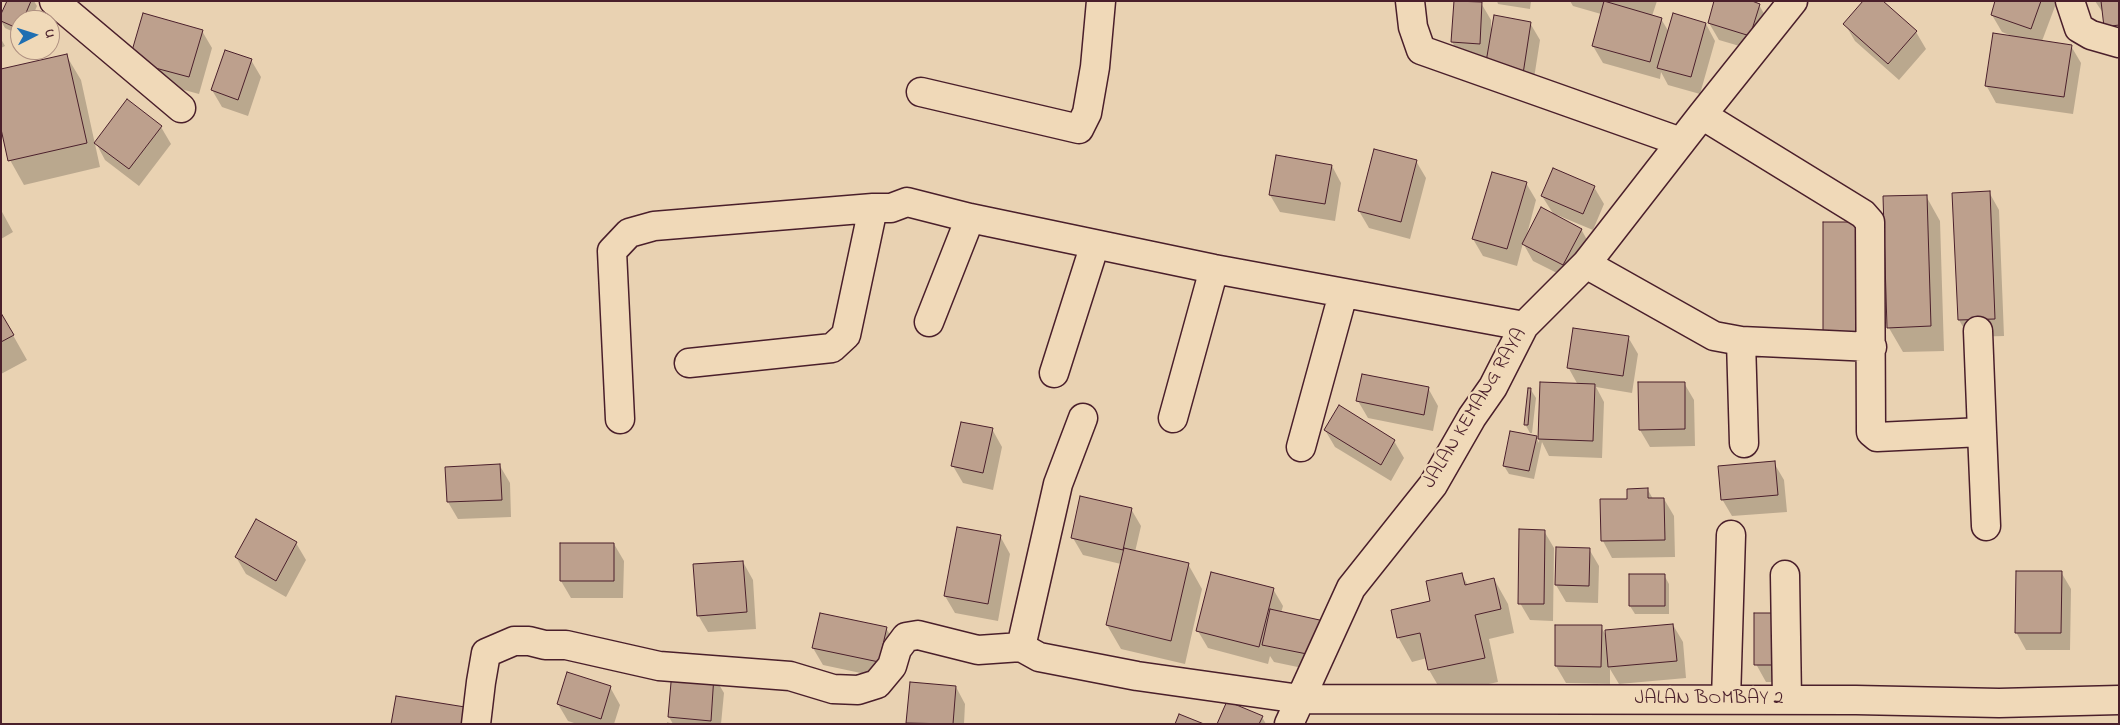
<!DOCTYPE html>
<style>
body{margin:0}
#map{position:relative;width:2120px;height:725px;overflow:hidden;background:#e9d2b2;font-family:"Indie Flower",sans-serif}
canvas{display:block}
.frame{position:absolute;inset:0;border:2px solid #4a1f2b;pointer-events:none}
.north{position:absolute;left:10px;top:10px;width:50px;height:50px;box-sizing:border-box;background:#f0d9b8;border:1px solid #ae8f80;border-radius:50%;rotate:85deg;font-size:14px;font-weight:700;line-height:20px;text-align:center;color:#4a1f2b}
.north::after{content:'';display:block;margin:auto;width:18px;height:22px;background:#1f6fb2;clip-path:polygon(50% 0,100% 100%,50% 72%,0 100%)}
</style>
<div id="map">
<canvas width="2120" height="725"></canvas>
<div class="frame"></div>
<div class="north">U</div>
</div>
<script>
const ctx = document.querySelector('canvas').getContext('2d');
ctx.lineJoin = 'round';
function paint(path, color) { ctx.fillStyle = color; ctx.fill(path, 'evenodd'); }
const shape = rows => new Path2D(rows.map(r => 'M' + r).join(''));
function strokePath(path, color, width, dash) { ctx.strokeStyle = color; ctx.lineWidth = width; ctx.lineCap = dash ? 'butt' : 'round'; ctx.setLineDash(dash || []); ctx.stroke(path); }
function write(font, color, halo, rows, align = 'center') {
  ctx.font = font + ' "Indie Flower",sans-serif'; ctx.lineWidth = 4.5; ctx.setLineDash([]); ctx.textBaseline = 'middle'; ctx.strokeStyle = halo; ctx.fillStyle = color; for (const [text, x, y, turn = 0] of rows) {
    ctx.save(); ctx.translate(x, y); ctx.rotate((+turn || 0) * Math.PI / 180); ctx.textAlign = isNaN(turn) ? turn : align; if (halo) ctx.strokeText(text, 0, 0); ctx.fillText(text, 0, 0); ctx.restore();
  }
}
paint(shape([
 [8,1,34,1,37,6,31,20,20,20,20,35,5,28,1,21],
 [1497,1,1531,1,1530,9,1498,4],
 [1570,1,1657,1,1652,16,1661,19,1669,32,1706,24,1715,41,1700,94,1668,85,1661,72,1660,79,1603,63,1593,46,1601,14,1573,6],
 [1997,1,2057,1,2042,41,2071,46,2081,63,2073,114,1996,103,1986,85,2012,36,2002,32,1992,15],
 [2095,1,2119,1,2119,44,2103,13],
 [1481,3,1491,20,1491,30,1530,23,1540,40,1532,91,1462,59,1452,42],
 [1759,5,1769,22,1760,52,1719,40,1709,23],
 [1845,24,1916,32,1926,49,1899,80,1855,41],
 [202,31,212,48,199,94,140,78],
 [1,39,5,46,1,48],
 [66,55,81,80,100,167,24,185,10,160],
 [251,60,261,77,248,116,222,107,212,90],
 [161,127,171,144,139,186,105,160,96,143],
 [1416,161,1426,178,1410,239,1369,228,1359,211],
 [1332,166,1341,183,1335,221,1280,212,1270,195],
 [1526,183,1536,200,1526,238,1554,215,1542,196,1594,187,1604,204,1593,230,1557,215,1556,217,1581,229,1591,247,1573,281,1533,261,1523,243,1517,266,1483,256,1473,239],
 [1989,192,1999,210,2004,336,1969,337,1959,320],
 [1926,196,1940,221,1944,351,1903,352,1889,328],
 [1,210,13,232,1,239],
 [1,314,27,360,1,374],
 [1628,337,1638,354,1632,393,1596,387,1604,402,1602,458,1549,456,1542,442,1534,479,1509,474,1504,466,1536,437,1539,443,1541,383,1578,385,1568,367],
 [1684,383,1694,400,1695,446,1650,447,1640,430],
 [1428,388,1438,406,1433,431,1368,418,1358,401],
 [1531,390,1536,398,1532,433,1530,433,1525,424],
 [992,429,1002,447,993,490,963,483,953,466],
 [1325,430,1394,441,1404,458,1391,481,1335,447],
 [1774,463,1784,480,1787,512,1732,516,1722,499],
 [500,466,510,483,511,517,458,519,448,502,446,468],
 [1648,490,1653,499,1664,499,1674,516,1675,557,1612,558,1603,541,1602,500,1628,500],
 [1131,509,1141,526,1135,552,1188,564,1202,589,1185,664,1121,649,1107,625,1121,564,1083,555,1073,538],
 [1544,531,1554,548,1553,621,1530,620,1520,603],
 [1000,536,1010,554,998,621,955,613,945,596],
 [296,543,306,560,286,597,246,574,236,557],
 [614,544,624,561,623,598,571,598,561,581],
 [1589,549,1599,566,1598,603,1566,602,1556,585],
 [743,562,753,580,756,629,708,632,698,615],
 [2061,572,2071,589,2070,650,2026,650,2016,632],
 [1461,574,1468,585,1494,579,1508,604,1514,633,1489,639,1498,682,1443,694,1429,670,1427,658,1412,662,1398,637],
 [1664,575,1669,584,1669,614,1635,614,1630,606],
 [1273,589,1283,606,1281,613,1326,673,1274,662,1270,656,1268,664,1208,648,1198,631],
 [1755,614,1787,682,1766,682,1756,664],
 [1673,625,1683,642,1686,678,1619,684,1610,669,1610,684,1566,683,1556,666,1601,627,1607,637],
 [886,628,896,645,889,679,823,665,813,648],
 [714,676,724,693,721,724,667,724,667,722,673,724,669,717],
 [610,687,620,705,614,724,577,724,568,721,558,704],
 [956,687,965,704,964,724,908,724,908,722],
 [1262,717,1266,724,1218,724]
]), '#0003');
const building = shape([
 [7,1,31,1,23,20,20,20,19,29,1,21,1,14,7,1],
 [1454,1,1482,2,1480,44,1451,42,1454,1],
 [1604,1,1662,18,1650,62,1592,46,1604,1],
 [1714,1,1752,1,1760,4,1750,36,1708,23,1714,1],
 [1863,1,1883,1,1917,31,1888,64,1843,24,1863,1],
 [1995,1,2041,1,2031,29,1991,15,1995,1],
 [2101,1,2119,1,2119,25,2104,27,2101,1],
 [143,13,203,30,189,77,129,61,143,13],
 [1673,13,1706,23,1691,77,1657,68,1673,13],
 [1494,15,1531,22,1523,74,1485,68,1494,15],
 [1993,33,2072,45,2064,97,1985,86,1993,33],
 [225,50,252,59,238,100,211,90,225,50],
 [67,54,87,143,8,161,1,129,1,69,67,54],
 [127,99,162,126,129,169,94,143,127,99],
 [1374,149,1417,160,1401,222,1358,211,1374,149],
 [1276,155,1332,165,1325,204,1269,195,1276,155],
 [1553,168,1595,186,1583,214,1541,196,1553,168],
 [1492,172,1527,182,1507,249,1472,239,1492,172],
 [1990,191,1995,319,1958,320,1952,193,1990,191],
 [1927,195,1931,326,1887,328,1883,196,1927,195],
 [1541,207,1582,229,1563,265,1522,244,1541,207],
 [1823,222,1865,222,1865,338,1823,338,1823,222],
 [1,313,14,335,1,342,1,313],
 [1573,328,1629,336,1623,376,1567,368,1573,328],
 [1362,374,1429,387,1424,415,1356,401,1362,374],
 [1540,382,1595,384,1593,441,1538,439,1540,382],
 [1638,382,1685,382,1685,429,1639,430,1638,382],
 [1528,388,1531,388,1528,425,1524,425,1528,388],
 [1339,405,1395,440,1381,465,1324,430,1339,405],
 [961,422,993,428,983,473,951,466,961,422],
 [1510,431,1537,436,1529,471,1503,466,1510,431],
 [1775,461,1778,495,1721,500,1718,466,1775,461],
 [500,464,502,500,447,502,445,467,500,464],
 [1648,488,1648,498,1664,498,1665,540,1601,541,1600,499,1627,499,1627,489,1648,488],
 [1080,496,1132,508,1123,550,1071,538,1080,496],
 [256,519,297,542,276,581,235,557,256,519],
 [957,527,1001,535,988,604,944,596,957,527],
 [1519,529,1545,530,1544,604,1518,604,1519,529],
 [560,543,614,543,614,581,560,581,560,543],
 [1556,547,1590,548,1589,586,1555,585,1556,547],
 [1124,548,1189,563,1171,641,1106,625,1124,548],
 [743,561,747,612,697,616,693,564,743,561],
 [2016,571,2062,571,2061,633,2015,633,2016,571],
 [1211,572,1274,588,1259,647,1196,631,1211,572],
 [1462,573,1465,585,1494,578,1501,609,1475,615,1485,658,1428,670,1420,633,1397,638,1391,610,1430,601,1426,581,1462,573],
 [1629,574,1665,574,1665,606,1629,606,1629,574],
 [1270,609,1324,621,1317,656,1262,645,1270,609],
 [820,613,887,627,879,662,812,648,820,613],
 [1754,613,1778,613,1778,665,1754,665,1754,613],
 [1673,624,1677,661,1608,667,1605,630,1673,624],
 [1555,625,1602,625,1601,667,1555,666,1555,625],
 [672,671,714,675,711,721,668,717,672,671],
 [567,672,611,686,601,719,557,704,567,672],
 [910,682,956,686,953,724,906,723,910,682],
 [396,696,465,707,462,724,391,724,396,696],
 [1227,701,1263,716,1259,724,1217,724,1227,701],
 [1179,714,1204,724,1175,724,1179,714]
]);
paint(building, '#bda08d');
strokePath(building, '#4a1f2b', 1);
const street = shape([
 [54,1,181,108],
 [1410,1,1413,27,1421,50,1681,142],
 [2070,1,2079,28,2091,35,2119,43],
 [921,92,1079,129,1087,113,1095,67,1101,1],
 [1702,115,1863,214,1870,222,1871,432,1877,437,1982,432,1978,331],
 [1586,264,1714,336,1741,341,1872,347],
 [929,322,970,218],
 [1741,341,1744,443],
 [689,363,832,348,846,335,873,208],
 [1054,373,1095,244],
 [1173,418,1214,269],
 [620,419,612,251,629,233,654,226,873,208,891,208,907,202,970,218,1214,269,1524,326],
 [1982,432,1986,526],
 [1301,447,1343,294],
 [1785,575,1787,700],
 [1021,647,1058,484,1083,418],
 [1726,700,1731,535],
 [476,724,481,682,486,653,514,641,529,641,545,645,566,645,659,666,790,676,833,689,858,690,877,684,892,666,897,649,906,637,918,635,978,650,1021,647,1039,657,1137,676,1300,699,1856,700,1999,703,2119,700],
 [1289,724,1351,588,1433,485,1472,417,1493,387,1524,326,1586,264,1702,115,1793,1]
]);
strokePath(street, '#4a1f2b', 31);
strokePath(street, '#f0d9b8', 28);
write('20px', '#4a1f2b', '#f0d9b8', [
 ["JALAN KEMANG RAYA",1476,409,-59],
 ["JALAN BOMBAY 2",1709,700]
]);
</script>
